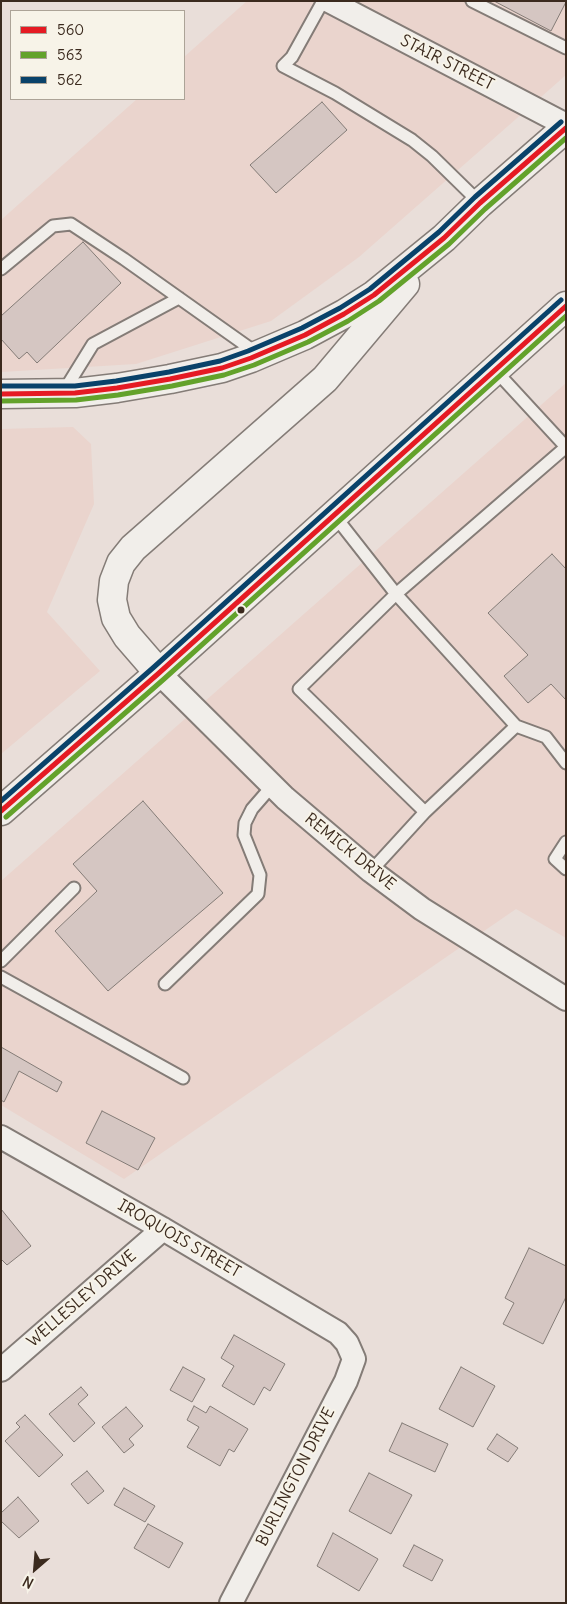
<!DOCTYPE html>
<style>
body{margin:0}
#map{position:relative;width:567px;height:1604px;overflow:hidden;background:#e9ded9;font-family:Delius,sans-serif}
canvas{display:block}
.frame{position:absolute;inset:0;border:2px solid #3b2a1e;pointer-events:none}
.legend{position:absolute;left:10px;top:10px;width:175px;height:90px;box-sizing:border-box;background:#f7f3e8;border:1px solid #aca397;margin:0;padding:6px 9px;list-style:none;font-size:15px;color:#3b2a1e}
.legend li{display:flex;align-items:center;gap:10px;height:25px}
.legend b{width:25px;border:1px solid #aca397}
.north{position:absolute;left:10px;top:1544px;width:50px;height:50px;-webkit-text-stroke:4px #f7f3e8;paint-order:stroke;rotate:207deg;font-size:14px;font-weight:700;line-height:20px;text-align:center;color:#3b2a1e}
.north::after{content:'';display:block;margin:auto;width:18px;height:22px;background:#3b2a1e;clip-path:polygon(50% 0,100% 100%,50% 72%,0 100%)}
</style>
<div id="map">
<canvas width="567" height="1604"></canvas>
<div class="frame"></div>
<ul class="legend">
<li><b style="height:6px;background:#e51a23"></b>560</li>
<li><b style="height:6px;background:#63a22b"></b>563</li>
<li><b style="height:6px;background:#09426a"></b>562</li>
</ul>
<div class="north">N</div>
</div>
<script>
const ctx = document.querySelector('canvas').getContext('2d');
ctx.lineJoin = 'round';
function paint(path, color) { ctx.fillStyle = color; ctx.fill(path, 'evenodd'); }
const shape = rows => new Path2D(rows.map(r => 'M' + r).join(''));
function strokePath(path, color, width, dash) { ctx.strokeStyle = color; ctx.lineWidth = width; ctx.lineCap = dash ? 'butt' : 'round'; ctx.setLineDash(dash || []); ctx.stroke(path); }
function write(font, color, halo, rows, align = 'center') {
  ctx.font = font + ' Delius,sans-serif'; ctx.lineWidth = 4; ctx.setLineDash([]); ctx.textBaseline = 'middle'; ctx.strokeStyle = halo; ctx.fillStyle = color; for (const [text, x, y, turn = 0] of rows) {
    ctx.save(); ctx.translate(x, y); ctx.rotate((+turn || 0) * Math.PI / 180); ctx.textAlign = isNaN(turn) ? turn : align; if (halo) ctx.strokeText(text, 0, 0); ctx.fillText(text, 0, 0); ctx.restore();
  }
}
paint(shape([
 [247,1,566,1,566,75,359,257,271,321,136,364,1,372,1,220,137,99,184,99,184,57],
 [566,383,566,938,516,909,124,1179,1,1105,1,881],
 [73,427,91,444,94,504,47,612,100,671,1,754,1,429]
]), '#ead4cd');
const building = shape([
 [494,1,566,1,566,2,551,31,494,1],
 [322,102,347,130,276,193,250,165,322,102],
 [83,242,121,283,37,363,27,352,19,359,1,339,1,316,83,242],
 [552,554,566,569,566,700,551,684,528,703,504,676,528,655,488,613,552,554],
 [143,801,223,893,108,991,55,931,97,891,73,864,143,801],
 [1,1047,62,1082,57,1092,19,1071,4,1102,1,1100,1,1047],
 [102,1111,155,1138,138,1170,86,1143,102,1111],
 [1,1209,31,1246,7,1265,1,1259,1,1209],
 [529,1248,566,1266,566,1297,543,1344,503,1324,514,1303,505,1298,529,1248],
 [234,1335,285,1364,270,1391,264,1387,254,1405,222,1386,234,1366,221,1358,234,1335],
 [183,1367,205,1379,192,1402,170,1390,183,1367],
 [461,1367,495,1386,473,1427,439,1409,461,1367],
 [81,1387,88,1395,78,1404,95,1423,74,1442,49,1414,81,1387],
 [194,1406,206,1413,210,1406,248,1429,234,1452,229,1449,220,1466,187,1447,199,1427,187,1420,194,1406],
 [126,1407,143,1426,129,1439,134,1445,124,1453,102,1427,126,1407],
 [25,1415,63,1455,39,1477,5,1441,20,1427,16,1423,25,1415],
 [402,1423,448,1444,435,1472,389,1451,402,1423],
 [497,1434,518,1448,508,1462,487,1449,497,1434],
 [87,1471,104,1491,88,1504,71,1484,87,1471],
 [369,1473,412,1495,391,1534,349,1511,369,1473],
 [124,1488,155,1506,145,1522,114,1505,124,1488],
 [18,1497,39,1521,19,1538,1,1521,1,1513,18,1497],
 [148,1524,183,1543,169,1568,134,1548,148,1524],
 [333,1533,378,1559,359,1591,317,1566,333,1533],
 [414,1545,443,1560,432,1581,403,1566,414,1545]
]);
paint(building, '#d5c6c2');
strokePath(building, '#847c77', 1);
const lane = shape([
 [323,1,292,57,283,66,335,93,412,140,432,156,480,203],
 [472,1,566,48],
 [1,269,53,226,71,224,124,259,258,354],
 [495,370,566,447],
 [64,391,93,344,179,298],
 [334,515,396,594,299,689,425,812,371,871],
 [516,726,396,594,566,447],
 [425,812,516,726,546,737,566,763],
 [566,842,555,859,566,869],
 [1,961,74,888],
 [1,977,183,1078],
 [165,984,258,894,260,875,244,835,245,823,252,809,272,786]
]);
const street = shape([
 [329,1,566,125],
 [159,673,285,798,371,871,422,909,566,999],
 [1,1137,163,1229,338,1333,347,1343,354,1359,346,1381,231,1603],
 [1,1370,163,1229]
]);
const primary = shape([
 [1,394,75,393,117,388,170,379,222,368,251,358,305,335,344,314,374,295,444,238,480,203,566,128],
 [159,673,127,636,116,618,112,600,114,581,121,563,133,548,325,379,405,284],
 [1,811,159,673,566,306]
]);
strokePath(lane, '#847c77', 15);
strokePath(street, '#847c77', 26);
strokePath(primary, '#847c77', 31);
strokePath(lane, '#f1eeea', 11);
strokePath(street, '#f1eeea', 22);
strokePath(primary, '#f1eeea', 28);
strokePath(shape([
 [1,394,75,393,117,388,170,379,222,368,251,358,305,335,344,314,374,295,444,238,480,203,566,128],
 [1,811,159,673,566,306]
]), '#e51a23', 5);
strokePath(shape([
 [1,401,76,400,118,395,172,386,224,375,254,365,308,342,348,321,379,301,449,244,485,209,566,138],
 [6,817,164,679,566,316]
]), '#63a22b', 5);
strokePath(shape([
 [1,386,75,386,116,381,169,372,220,361,248,351,302,328,340,308,370,289,439,232,475,197,561,122],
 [1,801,154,667,561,300]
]), '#09426a', 5);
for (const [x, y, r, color] of [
 [241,610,4.5,"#3b2a1e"]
]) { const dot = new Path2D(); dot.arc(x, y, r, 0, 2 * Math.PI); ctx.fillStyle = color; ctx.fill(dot); strokePath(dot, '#f7f3e8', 2); }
write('16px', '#3b2a1e', '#f7f3e8', [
 ["STAIR STREET",447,63,27],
 ["REMICK DRIVE",350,852,39],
 ["IROQUOIS STREET",179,1239,30],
 ["WELLESLEY DRIVE",82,1299,-41],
 ["BURLINGTON DRIVE",296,1477,-63]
]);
</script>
